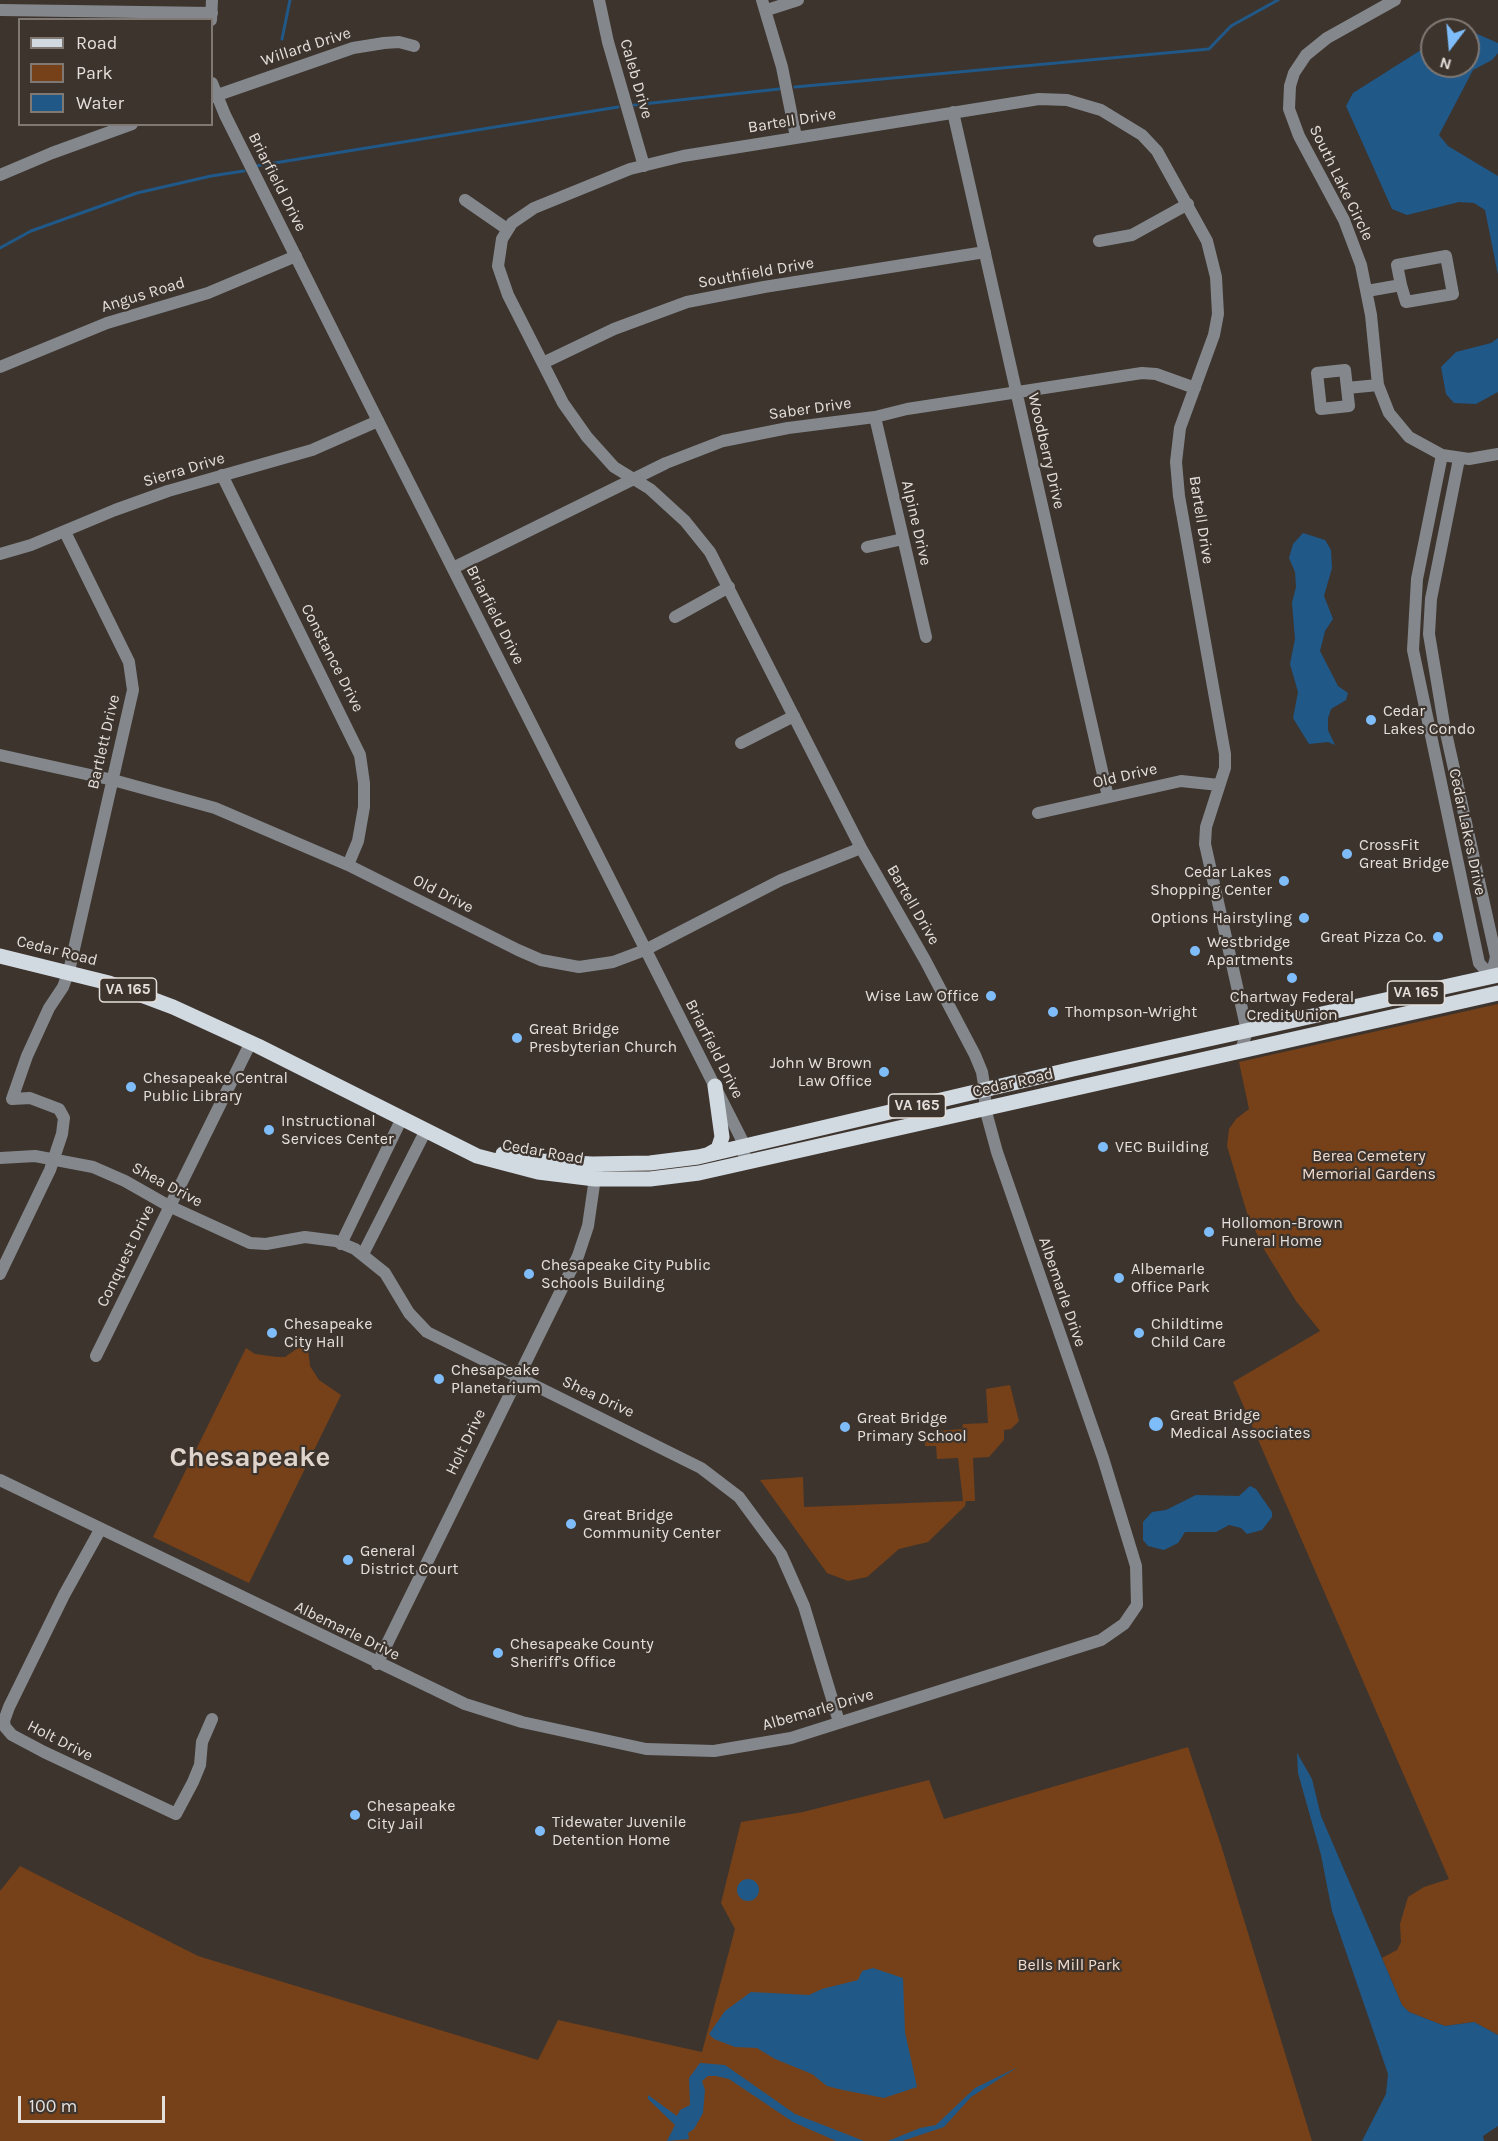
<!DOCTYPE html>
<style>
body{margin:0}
#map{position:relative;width:1498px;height:2141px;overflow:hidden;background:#3d342e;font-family:Karla,sans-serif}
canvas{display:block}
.legend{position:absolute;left:18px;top:18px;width:195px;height:108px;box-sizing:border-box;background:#3d342e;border:2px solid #807873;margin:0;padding:8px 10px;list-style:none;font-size:18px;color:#e5dfdb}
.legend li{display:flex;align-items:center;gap:12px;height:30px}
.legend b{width:30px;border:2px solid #807873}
.north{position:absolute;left:1420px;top:18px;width:60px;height:60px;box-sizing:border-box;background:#3d342e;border:2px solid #807873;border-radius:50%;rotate:196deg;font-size:16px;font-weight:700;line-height:24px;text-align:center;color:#e5dfdb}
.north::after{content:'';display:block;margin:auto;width:21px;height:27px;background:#7ebdf9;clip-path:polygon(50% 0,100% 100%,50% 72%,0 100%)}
.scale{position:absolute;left:18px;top:2096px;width:147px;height:27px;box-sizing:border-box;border:3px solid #e5dfdb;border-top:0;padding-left:8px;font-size:18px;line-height:21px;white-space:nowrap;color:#e5dfdb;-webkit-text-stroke:4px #3d342e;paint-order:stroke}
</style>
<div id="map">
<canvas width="1498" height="2141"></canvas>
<ul class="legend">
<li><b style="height:8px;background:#d1d9e1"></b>Road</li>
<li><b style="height:16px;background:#764118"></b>Park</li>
<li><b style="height:16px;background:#205888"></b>Water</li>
</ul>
<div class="north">N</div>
<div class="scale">100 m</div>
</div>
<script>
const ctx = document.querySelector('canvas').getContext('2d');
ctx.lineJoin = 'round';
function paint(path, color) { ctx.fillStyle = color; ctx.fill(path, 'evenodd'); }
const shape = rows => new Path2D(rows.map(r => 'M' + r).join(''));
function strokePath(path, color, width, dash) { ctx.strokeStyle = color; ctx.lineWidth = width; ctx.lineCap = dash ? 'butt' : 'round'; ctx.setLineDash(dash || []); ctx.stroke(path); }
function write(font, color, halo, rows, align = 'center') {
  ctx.font = font + ' Karla,sans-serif'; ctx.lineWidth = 4.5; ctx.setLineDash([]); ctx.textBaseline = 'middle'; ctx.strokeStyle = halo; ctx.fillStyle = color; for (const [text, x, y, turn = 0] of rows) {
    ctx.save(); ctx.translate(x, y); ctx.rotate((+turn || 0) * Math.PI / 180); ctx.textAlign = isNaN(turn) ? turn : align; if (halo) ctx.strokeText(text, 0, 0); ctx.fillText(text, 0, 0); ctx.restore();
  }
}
paint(shape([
 [1498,1004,1498,2035,1474,2022,1445,2026,1409,2012,1402,2005,1382,1958,1397,1950,1401,1942,1400,1924,1408,1897,1424,1887,1449,1879,1233,1382,1320,1331,1296,1301,1265,1251,1247,1213,1227,1146,1229,1129,1236,1119,1249,1109,1239,1062],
 [299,1347,308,1348,310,1366,319,1380,341,1395,249,1583,153,1537,246,1348,255,1354,277,1357,285,1357],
 [1010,1385,1019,1421,1011,1429,1004,1430,1004,1440,989,1457,973,1458,975,1501,966,1501,965,1506,928,1542,899,1549,867,1577,848,1581,827,1573,760,1480,803,1477,804,1507,963,1501,958,1458,937,1459,936,1446,925,1446,926,1432,962,1429,963,1424,988,1423,986,1389],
 [1188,1747,1221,1845,1312,2141,0,2141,0,1891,20,1866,198,1956,538,2060,558,2020,702,2052,735,1929,721,1903,741,1822,803,1812,929,1780,944,1819]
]), '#764118');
paint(shape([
 [1459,26,1498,43,1498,53,1492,60,1473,70,1439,135,1448,146,1498,176,1498,275,1485,210,1474,203,1459,202,1407,215,1392,209,1346,106,1353,93,1432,43,1432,66,1468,66,1468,30,1453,30],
 [1498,338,1498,392,1476,404,1454,403,1446,394,1441,367,1456,352,1491,343],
 [1303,533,1325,540,1331,550,1332,568,1324,596,1333,619,1325,631,1320,651,1338,686,1348,693,1346,700,1331,709,1328,718,1328,730,1335,745,1328,742,1309,744,1293,718,1298,692,1290,664,1295,639,1292,603,1296,587,1295,572,1289,558,1293,544],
 [1250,1486,1256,1489,1272,1512,1272,1517,1262,1530,1247,1534,1241,1528,1229,1525,1216,1532,1185,1532,1178,1543,1164,1550,1148,1546,1143,1540,1143,1522,1152,1512,1166,1510,1196,1495,1239,1496],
 [1297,1753,1312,1779,1321,1816,1402,2005,1409,2012,1445,2026,1474,2022,1498,2035,1498,2126,1483,2136,1484,2141,1362,2141,1386,2094,1388,2074,1332,1911,1321,1855,1298,1773],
 '737 1890a11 11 0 1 1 22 0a11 11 0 1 1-22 0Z',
 [873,1968,903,1978,905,2032,917,2087,884,2098,843,2090,827,2086,812,2074,775,2059,757,2048,735,2047,714,2039,709,2034,725,2011,751,1992,809,1995,822,1989,858,1980,862,1971],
 [700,2063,725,2065,795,2114,864,2141,836,2141,793,2122,729,2079,716,2076,708,2076,702,2081,705,2090,703,2113,694,2129,688,2133,689,2139,667,2141,675,2125,648,2099,648,2095,677,2116,680,2110,690,2105,689,2078],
 [1018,2067,971,2097,944,2127,902,2141,888,2141,920,2128,936,2125,975,2088]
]), '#205888');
strokePath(shape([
 [282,39,290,0],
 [795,87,1209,49,1231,26,1278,0],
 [634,105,779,89],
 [256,166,618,107],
 [0,248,31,231,137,193,211,176,244,171]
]), '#205888', 3);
strokePath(shape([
 [599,0,608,42,644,166],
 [762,0,782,67,796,137],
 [1395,0,1327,38,1306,55,1294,73,1290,86,1289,109,1299,136,1344,220,1361,265,1371,315,1378,385,1389,413,1409,437,1442,455,1469,459,1498,454],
 [0,10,212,13],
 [767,10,798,0],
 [212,97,353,48,384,43,399,42,414,46],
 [953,112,1108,797],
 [0,175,52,153,132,124],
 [465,200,507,229],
 [1099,241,1132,235,1188,204],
 [1367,291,1401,285,1406,302,1453,294,1446,256,1397,265,1401,285],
 [543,363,614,329,687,302,764,287,985,252],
 [0,367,107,323,208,293,296,256],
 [1347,388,1349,406,1321,409,1317,373,1345,370,1347,388,1378,385],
 [875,417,926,637],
 [1442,455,1417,579,1413,650,1479,963,1491,976],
 [1459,459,1431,599,1429,634,1444,724,1496,957,1491,976],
 [222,475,360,755,364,783,364,807,358,841,348,865],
 [867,547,903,539],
 [0,554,31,545,115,510,168,491,312,450,378,421],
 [453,568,666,463,723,441,788,428,875,417,907,409,1142,373,1156,374,1195,388],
 [675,617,729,587],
 [741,743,794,716],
 [0,755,113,780,215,808,348,865,518,950,541,960,579,967,613,962,645,950,781,880,861,848],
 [1038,813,1181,781,1219,785],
 [985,1091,982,1072,975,1055,925,960,861,848,710,552,685,521,650,489,614,467,587,437,563,403,508,295,498,266,502,239,512,223,534,208,630,169,683,156,1039,99,1067,100,1101,110,1142,135,1157,151,1207,241,1216,277,1218,314,1214,335,1180,428,1176,462,1179,496,1225,754,1225,768,1206,827,1205,844,1247,1031,1241,1050],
 [0,1158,35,1156,93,1167,125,1181,169,1206,250,1243,266,1244,305,1237,336,1241,355,1249,385,1273,409,1313,427,1332,701,1468,739,1497,781,1554,804,1606,839,1722],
 [341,1244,402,1118],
 [363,1254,426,1130],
 [0,1274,50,1170,62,1134,64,1118,59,1109,30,1098,12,1099,27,1056,49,1008,63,987,69,971,133,690,129,662,65,532],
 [96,1356,251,1042],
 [100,1530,64,1595,9,1707,4,1721,5,1727,12,1735,44,1752,176,1814,193,1782,200,1765,202,1742,212,1719]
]), '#84888c', 12);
strokePath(shape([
 [211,20,212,0],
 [212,83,225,115,370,405,745,1146,744,1155],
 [0,1480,465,1704,522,1722,646,1749,714,1751,791,1738,1101,1640,1124,1624,1137,1605,1136,1566,1103,1458,997,1152,985,1108,985,1091],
 [377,1664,578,1256,588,1226,596,1171]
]), '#84888c', 12);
strokePath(shape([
 [0,956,109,983,173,1007,258,1046,477,1156,538,1172,595,1179,650,1179,699,1173,1498,993],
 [503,1154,542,1161,592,1164,650,1163,698,1157,1073,1069,1498,975],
 [709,1154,718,1149,722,1137,715,1086]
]), '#d1d9e1', 15);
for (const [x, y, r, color] of [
 [1371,720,6,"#7ebdf9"],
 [1347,854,6,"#7ebdf9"],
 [1284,881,6,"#7ebdf9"],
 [1304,918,6,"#7ebdf9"],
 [1438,937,6,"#7ebdf9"],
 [1195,951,6,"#7ebdf9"],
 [1292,978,6,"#7ebdf9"],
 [991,996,6,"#7ebdf9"],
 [1053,1012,6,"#7ebdf9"],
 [517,1038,6,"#7ebdf9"],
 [884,1072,6,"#7ebdf9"],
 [131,1087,6,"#7ebdf9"],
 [269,1130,6,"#7ebdf9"],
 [1103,1147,6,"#7ebdf9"],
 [1209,1232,6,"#7ebdf9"],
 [529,1274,6,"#7ebdf9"],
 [1119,1278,6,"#7ebdf9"],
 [272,1333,6,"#7ebdf9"],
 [1139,1333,6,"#7ebdf9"],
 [439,1379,6,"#7ebdf9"],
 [1156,1424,8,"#7ebdf9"],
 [845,1427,6,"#7ebdf9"],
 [571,1524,6,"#7ebdf9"],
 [348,1560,6,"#7ebdf9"],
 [498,1653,6,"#7ebdf9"],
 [355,1815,6,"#7ebdf9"],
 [540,1831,6,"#7ebdf9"]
]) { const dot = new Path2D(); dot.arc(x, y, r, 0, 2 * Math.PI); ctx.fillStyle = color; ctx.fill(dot); strokePath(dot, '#3d342e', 2); }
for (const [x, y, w] of [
 [128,990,57],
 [1416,993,57],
 [917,1106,57]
]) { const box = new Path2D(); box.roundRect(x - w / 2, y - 12, w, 24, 4.5); ctx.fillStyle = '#3d342e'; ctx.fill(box); strokePath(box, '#e5dfdb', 1.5); }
write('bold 15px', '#e5dfdb', null, [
 ["VA 165",128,990],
 ["VA 165",1416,993],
 ["VA 165",917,1106]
]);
write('16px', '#e5dfdb', '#3d342e', [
 ["Willard Drive",306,47,-18],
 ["Caleb Drive",636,79,74],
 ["Bartell Drive",792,121,-9],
 ["Briarfield Drive",277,182,63],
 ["South Lake Circle",1341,183,64],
 ["Southfield Drive",756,273,-10],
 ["Angus Road",143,295,-17],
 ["Saber Drive",810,409,-8],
 ["Woodberry Drive",1046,451,77],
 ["Sierra Drive",184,470,-17],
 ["Bartell Drive",1201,520,81],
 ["Alpine Drive",916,523,77],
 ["Briarfield Drive",495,615,63],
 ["Constance Drive",332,658,63],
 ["Bartlett Drive",104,742,-77],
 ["Old Drive",1125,776,-13],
 ["Cedar Lakes Drive",1467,832,78],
 ["Old Drive",443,894,27],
 ["Bartell Drive",913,905,60],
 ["Cedar Road",57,951,14],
 ["Briarfield Drive",714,1049,63],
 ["Cedar Road",1013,1083,-13],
 ["Cedar Road",543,1152,10],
 ["Shea Drive",167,1185,28],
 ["Conquest Drive",126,1256,-64],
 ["Albemarle Drive",1062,1292,71],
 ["Shea Drive",598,1397,25],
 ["Holt Drive",466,1442,-64],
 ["Albemarle Drive",347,1631,26],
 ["Albemarle Drive",818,1710,-16],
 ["Holt Drive",60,1741,27]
]);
write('16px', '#e5dfdb', '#3d342e', [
 ["Cedar",1383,711],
 ["Lakes Condo",1383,729],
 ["CrossFit",1359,845],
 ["Great Bridge",1359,863],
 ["Cedar Lakes",1272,872,"right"],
 ["Shopping Center",1272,890,"right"],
 ["Options Hairstyling",1292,918,"right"],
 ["Great Pizza Co.",1426,937,"right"],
 ["Westbridge",1207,942],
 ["Apartments",1207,960],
 ["Wise Law Office",979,996,"right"],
 ["Chartway Federal",1292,997,"center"],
 ["Credit Union",1292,1015,"center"],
 ["Thompson-Wright",1065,1012],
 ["Great Bridge",529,1029],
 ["Presbyterian Church",529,1047],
 ["John W Brown",872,1063,"right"],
 ["Law Office",872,1081,"right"],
 ["Chesapeake Central",143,1078],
 ["Public Library",143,1096],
 ["Instructional",281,1121],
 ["Services Center",281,1139],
 ["VEC Building",1115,1147],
 ["Hollomon-Brown",1221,1223],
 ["Funeral Home",1221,1241],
 ["Chesapeake City Public",541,1265],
 ["Schools Building",541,1283],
 ["Albemarle",1131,1269],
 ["Office Park",1131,1287],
 ["Chesapeake",284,1324],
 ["City Hall",284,1342],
 ["Childtime",1151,1324],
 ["Child Care",1151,1342],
 ["Chesapeake",451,1370],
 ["Planetarium",451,1388],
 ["Great Bridge",1170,1415],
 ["Medical Associates",1170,1433],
 ["Great Bridge",857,1418],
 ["Primary School",857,1436],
 ["Great Bridge",583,1515],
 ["Community Center",583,1533],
 ["General",360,1551],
 ["District Court",360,1569],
 ["Chesapeake County",510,1644],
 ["Sheriff's Office",510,1662],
 ["Chesapeake",367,1806],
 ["City Jail",367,1824],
 ["Tidewater Juvenile",552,1822],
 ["Detention Home",552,1840]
], 'left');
write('16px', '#efdacc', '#3d342e', [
 ["Berea Cemetery",1369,1156],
 ["Memorial Gardens",1369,1174],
 ["Bells Mill Park",1069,1965]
]);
write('bold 28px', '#e0d5cd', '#3d342e', [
 ["Chesapeake",250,1458]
]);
</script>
